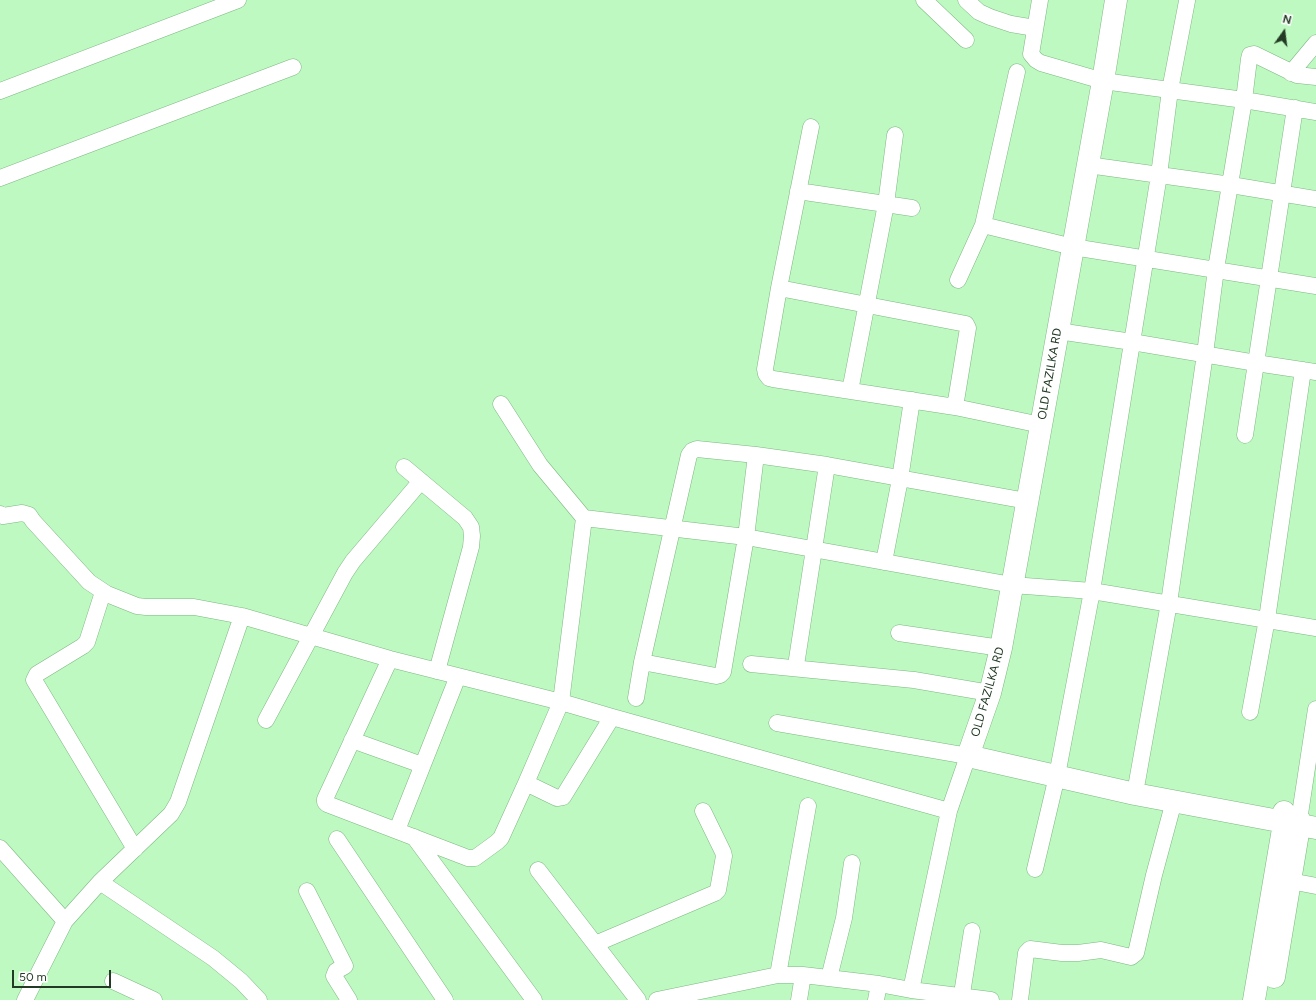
<!DOCTYPE html>
<style>
body{margin:0}
#map{position:relative;width:1316px;height:1000px;overflow:hidden;background:#bdf9c0;font-family:Figtree,sans-serif}
canvas{display:block}
.north{position:absolute;left:1264px;top:12px;width:40px;height:40px;-webkit-text-stroke:3px #fff;paint-order:stroke;rotate:14deg;font-size:11px;font-weight:700;line-height:16px;text-align:center;color:#233b25}
.north::after{content:'';display:block;margin:auto;width:14px;height:18px;background:#233b25;clip-path:polygon(50% 0,100% 100%,50% 72%,0 100%)}
.scale{position:absolute;left:12px;top:970px;width:99px;height:18px;box-sizing:border-box;border:2px solid #233b25;border-top:0;padding-left:5px;font-size:12px;line-height:14px;white-space:nowrap;color:#233b25;-webkit-text-stroke:3px #fff;paint-order:stroke}
</style>
<div id="map">
<canvas width="1316" height="1000"></canvas>
<div class="north">N</div>
<div class="scale">50 m</div>
</div>
<script>
const ctx = document.querySelector('canvas').getContext('2d');
ctx.lineJoin = 'round';
const shape = rows => new Path2D(rows.map(r => 'M' + r).join(''));
function strokePath(path, color, width, dash) { ctx.strokeStyle = color; ctx.lineWidth = width; ctx.lineCap = dash ? 'butt' : 'round'; ctx.setLineDash(dash || []); ctx.stroke(path); }
function write(font, color, halo, rows, align = 'center') {
  ctx.font = font + ' Figtree,sans-serif'; ctx.lineWidth = 4; ctx.setLineDash([]); ctx.textBaseline = 'middle'; ctx.strokeStyle = halo; ctx.fillStyle = color; for (const [text, x, y, turn = 0] of rows) {
    ctx.save(); ctx.translate(x, y); ctx.rotate((+turn || 0) * Math.PI / 180); ctx.textAlign = isNaN(turn) ? turn : align; if (halo) ctx.strokeText(text, 0, 0); ctx.fillText(text, 0, 0); ctx.restore();
  }
}
const minor = shape([
 [924,0,966,40],
 [966,0,979,12,990,17,1011,24,1035,28],
 [1040,0,1031,54,1036,60,1041,63,1103,81,1244,100,1316,112],
 [1291,73,1316,43],
 [0,91,238,0],
 [811,127,779,288,765,369,766,374,769,378,773,379,955,407,1041,425],
 [1088,165,1231,185,1316,199],
 [0,178,293,67],
 [798,191,912,208],
 [983,225,1073,247,1316,286],
 [958,280,983,225,1017,72],
 [779,288,966,324,968,328,955,407],
 [1058,331,1132,342,1256,363,1316,372],
 [850,391,886,204,895,135],
 [501,404,540,465,584,518,746,537,1012,585,1092,591,1316,628],
 [1245,435,1295,108],
 [404,467,465,518,471,527,472,536,471,547,437,671],
 [0,514,3,516,22,513,29,515,33,521,89,582,107,594,137,606,146,607,194,607,242,616,390,659,561,702,612,717,949,811],
 [884,562,900,479,912,400],
 [103,592,87,642,83,646,37,674,34,680,135,849],
 [899,633,1001,648],
 [390,659,325,799,325,802,327,804,468,858,475,858,497,842,501,838,526,783,561,702,584,518],
 [797,659,827,465],
 [642,662,716,676,720,675,723,672,746,537,756,455],
 [751,664,914,680,990,693],
 [636,698,642,662,689,455,692,451,697,449,756,455,827,465,1027,501],
 [1250,712,1267,619,1303,370],
 [266,720,345,573,353,561,421,481],
 [777,723,968,756,949,811,911,990],
 [352,740,422,765],
 [1059,765,1092,591,1159,175,1170,90,1187,1],
 [1137,782,1169,603,1205,354,1216,269,1244,100,1249,59,1250,55,1254,54,1297,75,1316,77],
 [526,783,557,798,563,797,612,717],
 [1300,814,1316,709],
 [397,830,458,676],
 [414,837,534,1000],
 [337,839,445,1000],
 [0,848,65,921],
 [1035,869,1057,776],
 [538,870,638,1000],
 [1290,881,1316,886],
 [100,882,213,958,241,981,259,1000],
 [307,891,344,964,345,966,336,971,334,976,349,1000],
 [595,944,715,893,718,890,724,856,723,852,703,811],
 [778,975,808,806],
 [829,978,844,918,852,863],
 [113,981,154,1000],
 [25,1000,65,921,100,882,171,814,178,802,242,616],
 [657,1000,778,975,803,975,879,984,911,990,991,1000],
 [799,1000,803,975],
 [876,1000,879,984],
 [961,1000,972,931],
 [1020,1000,1026,953,1030,949,1062,953,1078,953,1101,950,1131,957,1136,953,1154,875,1174,801]
]);
const secondary = shape([
 [1116,0,1103,81,1001,648,990,693,968,756,1135,794,1316,828],
 [1274,977,1300,821],
 [1254,1000,1284,823,1284,812]
]);
strokePath(minor, '#7db781', 17);
strokePath(secondary, '#7db781', 23);
strokePath(minor, '#fff', 16);
strokePath(secondary, '#fff', 22);
write('12px', '#233b25', '#fff', [
 ["OLD FAZILKA RD",1050,374,-80],
 ["OLD FAZILKA RD",988,692,-74]
]);
</script>
